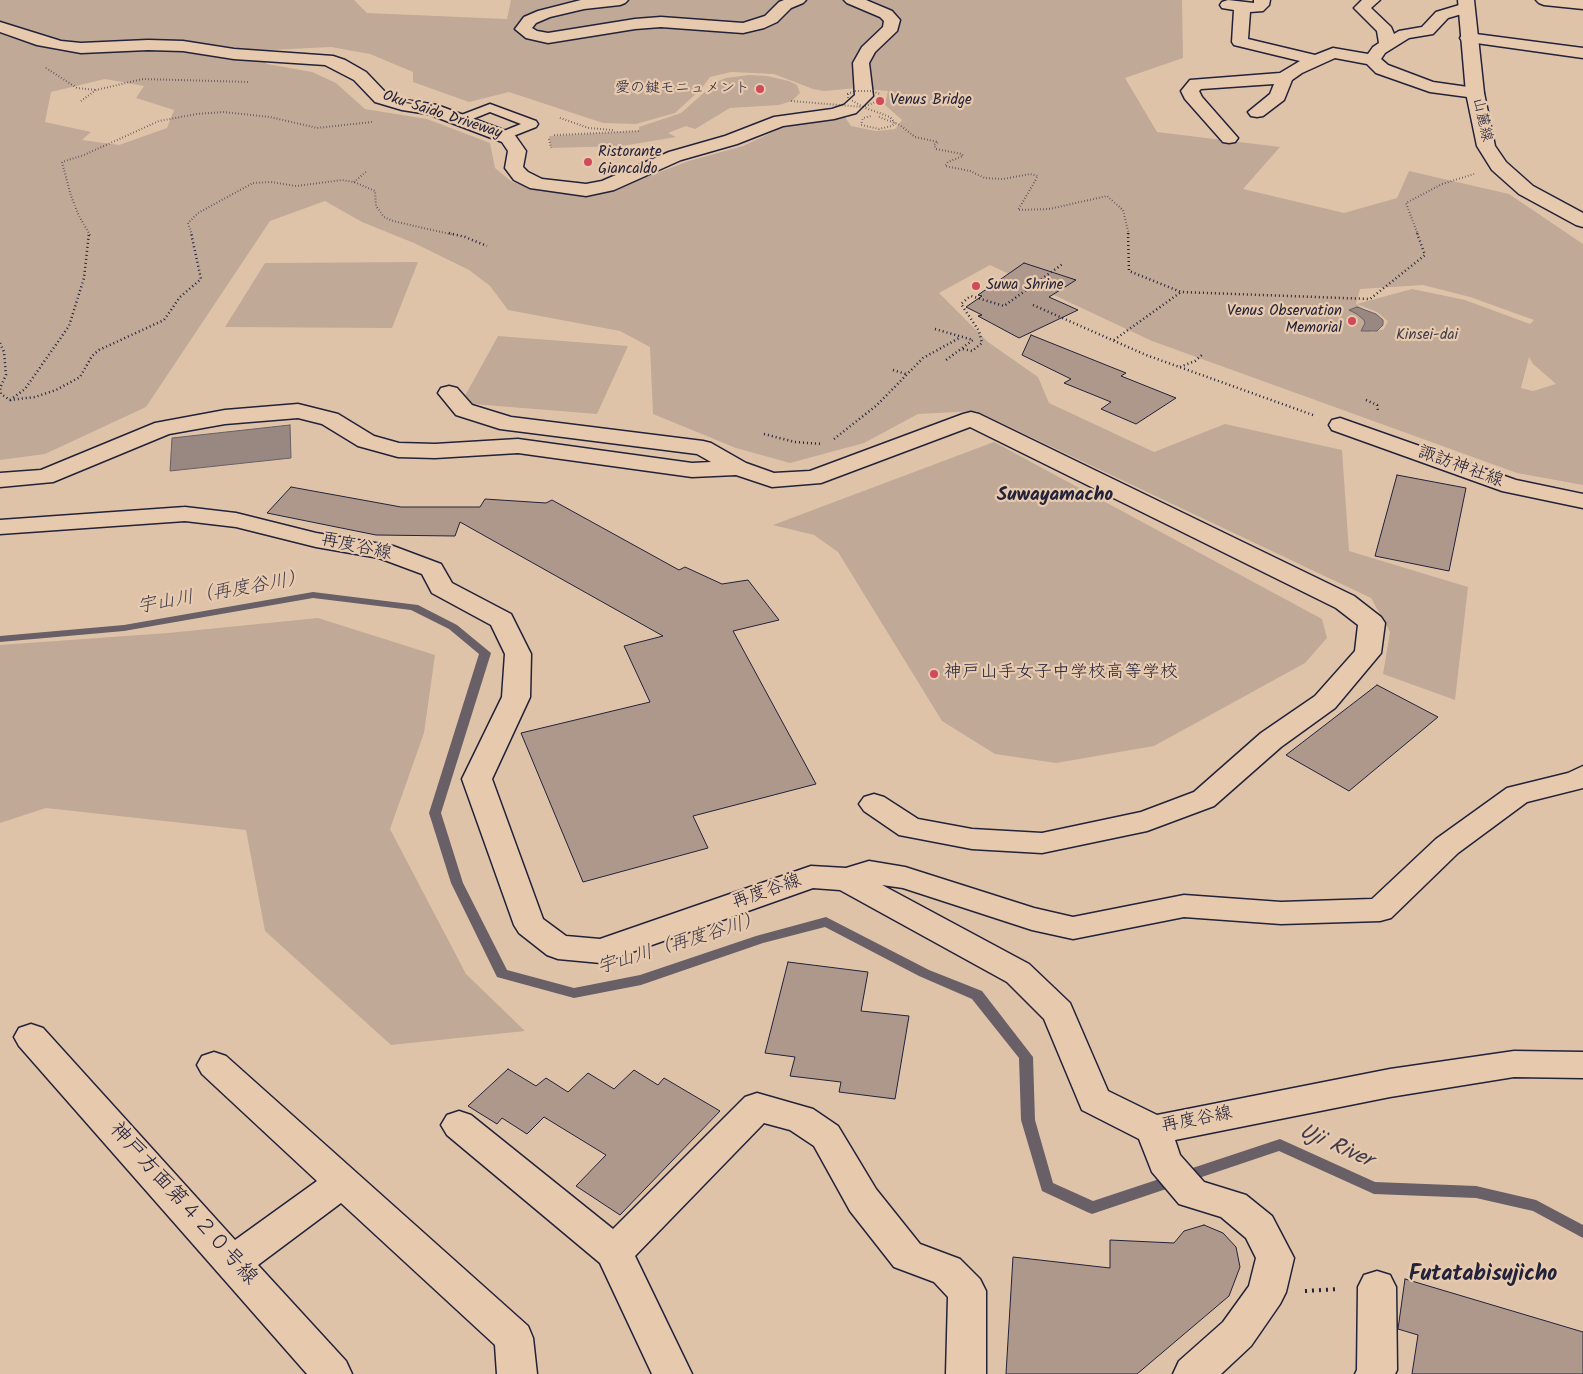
<!DOCTYPE html>
<meta charset="utf-8">
<style>
body{margin:0}
canvas{display:block;background:#dfc3a9}
</style>
<canvas width="1583" height="1374"></canvas>
<script>
const ctx = document.querySelector('canvas').getContext('2d');
ctx.lineJoin = 'round';
function paint(path, color) { ctx.fillStyle = color; ctx.fill(path, 'evenodd'); }
const shape = rows => new Path2D(rows.map(r => 'M' + r).join(''));
function strokePath(path, color, width, dash) { ctx.strokeStyle = color; ctx.lineWidth = width; ctx.lineCap = dash ? 'butt' : 'round'; ctx.setLineDash(dash || []); ctx.stroke(path); }
function write(font, color, halo, rows, align = 'center') {
  ctx.font = font + ' Kalam,"Klee One",sans-serif'; ctx.lineWidth = 4.5; ctx.setLineDash([]); ctx.textBaseline = 'middle'; ctx.strokeStyle = halo; ctx.fillStyle = color; for (const [text, x, y, turn = 0] of rows) {
    ctx.save(); ctx.translate(x, y); ctx.rotate((+turn || 0) * Math.PI / 180); ctx.textAlign = isNaN(turn) ? turn : align; if (halo) ctx.strokeText(text, 0, 0); ctx.fillText(text, 0, 0); ctx.restore();
  }
}
paint(shape([
 [0,0,354,0,367,13,507,19,511,0,1182,0,1183,58,1125,78,1157,132,1280,147,1243,189,1344,213,1397,198,1409,171,1509,194,1583,244,1583,485,1517,473,1152,341,990,265,939,293,988,342,1038,377,1049,403,1154,452,1225,424,1342,450,1349,551,1468,587,1455,700,1383,674,1390,632,1371,598,976,411,918,414,864,443,790,463,736,448,653,414,650,347,620,331,508,310,490,286,469,270,414,243,362,222,325,201,270,221,146,407,45,454,0,460],
 [331,47,370,54,413,72,413,82,469,102,509,92,603,123,636,124,675,113,701,89,710,77,731,72,774,74,813,89,824,91,857,88,888,91,885,105,902,120,895,129,876,131,851,126,843,114,788,125,743,146,689,161,598,195,554,192,512,182,495,168,490,143,427,119,365,109,336,83,312,72,267,64,251,51],
 [105,79,144,86,136,98,174,110,167,128,119,145,82,140,91,132,45,122,51,92],
 [1423,285,1470,297,1534,320,1530,324,1465,300,1412,289,1357,304,1377,312,1388,321,1384,329,1370,333,1384,322,1356,304,1360,289],
 [1529,357,1533,364,1556,384,1533,391,1521,388],
 [749,75,767,76,789,81,797,85,800,93,792,101,779,105,730,108,695,129,686,126,668,133,676,137,622,146,551,148,549,136,639,131,639,127,681,113,716,82,726,78],
 [418,262,392,328,225,327,265,263],
 [498,336,628,346,597,414,461,403],
 [994,442,1322,619,1327,638,1305,663,1154,746,1056,763,995,754,942,721,838,552,814,535,773,525],
 [318,618,435,655,424,733,390,829,466,974,525,1031,391,1045,265,931,246,830,46,808,0,823,0,645,168,633]
]), '#c0a997');
const water = shape([
 [1357,307,1376,314,1383,320,1383,325,1377,331,1361,331,1365,323,1364,320,1357,314,1349,310,1357,307],
 [290,425,291,458,170,471,172,438,290,425]
]);
paint(water, '#998882');
strokePath(water, '#695f66', 1);
paint(shape([
 [313,592,418,605,457,625,491,653,441,813,463,883,507,970,574,988,640,975,756,936,826,917,929,970,982,991,1033,1057,1035,1120,1053,1183,1093,1201,1280,1139,1375,1182,1476,1186,1536,1200,1583,1225,1583,1238,1533,1211,1476,1198,1374,1194,1279,1151,1092,1214,1087,1212,1042,1191,1021,1120,1019,1058,972,999,919,976,825,927,763,943,641,985,574,998,497,977,451,883,429,813,479,654,449,629,411,610,313,598,124,631,0,642,0,636,124,625,313,592]
]), '#695f66');
const building = shape([
 [1024,263,1076,280,1049,297,1078,310,1019,338,978,316,982,315,966,307,982,296,978,295,1024,263],
 [1031,335,1126,373,1121,376,1176,398,1136,424,1101,409,1111,402,1064,383,1071,379,1022,355,1031,335],
 [1397,475,1466,488,1449,571,1375,556,1397,475],
 [291,487,401,507,480,507,485,499,546,503,552,500,679,570,685,567,722,584,748,580,779,620,733,631,816,784,693,816,708,848,583,882,521,733,650,702,624,646,663,636,460,522,455,536,376,535,267,513,291,487],
 [1377,685,1438,717,1349,791,1286,755,1377,685],
 [788,962,868,972,861,1011,909,1016,895,1099,839,1092,841,1082,790,1076,795,1057,765,1053,788,962],
 [508,1069,536,1086,546,1078,568,1092,588,1073,614,1089,634,1070,658,1085,664,1078,720,1111,620,1215,576,1186,606,1155,544,1117,527,1134,502,1118,497,1124,468,1106,508,1069],
 [1204,1225,1223,1233,1236,1247,1240,1267,1229,1296,1137,1374,1006,1374,1013,1257,1110,1268,1110,1240,1174,1243,1184,1231,1204,1225],
 [1405,1279,1583,1332,1583,1374,1412,1374,1418,1335,1398,1329,1405,1279]
]);
paint(building, '#ae988c');
strokePath(building, '#22223b', 1);
const service = shape([
 [490,104,536,121,538,124,536,127,503,140,499,139,497,136,499,133,521,124,490,112,460,124,454,120,456,117,490,104]
]);
const minor = shape([
 [1228,0,1254,3,1254,0,1270,0,1269,5,1263,11,1250,12,1248,39,1315,55,1333,48,1368,54,1373,47,1379,43,1377,31,1354,8,1362,0,1380,0,1371,8,1391,27,1394,34,1399,31,1422,27,1436,12,1466,3,1472,5,1474,8,1472,11,1448,18,1433,34,1409,38,1385,53,1381,59,1388,65,1433,82,1475,88,1481,89,1484,93,1481,97,1475,98,1430,92,1376,73,1367,64,1335,58,1302,73,1292,80,1284,100,1263,116,1257,117,1251,116,1248,112,1270,94,1274,84,1201,89,1199,91,1202,97,1238,138,1235,142,1229,143,1223,142,1185,99,1181,91,1190,80,1280,73,1300,61,1234,45,1232,42,1234,10,1222,8,1220,5,1222,2,1228,0],
 [1536,0,1583,0,1583,9,1544,5,1539,3,1536,0],
 [1468,33,1583,48,1583,58,1462,41,1460,38,1462,35,1468,33],
 [449,386,457,388,472,405,511,417,703,441,711,443,746,463,774,473,810,471,963,414,971,412,979,414,1354,596,1381,617,1385,623,1381,653,1335,708,1281,747,1214,806,1147,831,1042,853,972,849,899,835,864,811,859,804,864,797,874,794,884,797,918,819,972,829,1042,833,1141,812,1194,792,1261,733,1315,696,1355,651,1358,625,1336,608,970,427,821,483,772,487,736,475,692,477,518,453,435,458,398,457,358,446,322,424,298,418,225,424,169,434,53,482,0,487,0,473,41,470,155,423,225,410,298,404,338,414,374,436,399,443,435,444,518,439,692,463,711,462,697,454,500,429,456,415,438,393,441,388,449,386],
 [1340,418,1516,480,1583,494,1583,508,1502,491,1332,430,1329,425,1332,420,1340,418],
 [185,507,236,513,316,533,393,546,441,564,452,583,511,614,531,654,530,697,492,779,543,919,566,936,600,939,811,866,846,868,869,861,905,867,1034,908,1073,917,1184,895,1281,902,1372,899,1436,839,1507,788,1568,773,1583,766,1583,788,1527,802,1458,853,1391,918,1380,921,1281,924,1184,917,1073,939,1032,930,903,888,882,885,1029,964,1070,1003,1108,1091,1157,1115,1390,1069,1514,1051,1583,1052,1583,1078,1514,1077,1390,1097,1175,1140,1180,1155,1204,1182,1246,1195,1272,1216,1294,1258,1286,1292,1280,1304,1251,1346,1221,1374,1173,1374,1179,1361,1223,1322,1249,1286,1256,1258,1246,1238,1221,1217,1179,1204,1152,1172,1139,1139,1082,1110,1044,1019,1007,982,840,890,813,888,601,963,558,959,547,955,519,933,514,925,462,779,502,697,505,654,491,625,432,593,422,574,379,558,316,547,236,527,185,521,0,534,0,520,185,507],
 [31,1024,43,1028,235,1240,317,1181,202,1074,197,1065,202,1056,214,1052,226,1056,528,1326,533,1338,537,1374,497,1374,495,1345,341,1203,258,1265,346,1361,352,1374,307,1374,19,1046,14,1037,19,1028,31,1024],
 [757,1093,813,1109,838,1126,876,1189,920,1244,960,1259,980,1279,986,1291,986,1374,946,1374,948,1297,934,1282,894,1267,850,1211,814,1146,790,1130,764,1123,635,1256,692,1374,652,1374,600,1263,447,1135,441,1125,447,1115,459,1111,471,1115,613,1229,745,1097,757,1093],
 [1377,1271,1390,1275,1396,1287,1397,1370,1395,1374,1355,1374,1357,1370,1358,1287,1364,1275,1377,1271]
]);
const tertiary = shape([
 [581,0,628,0,625,3,620,5,584,9,550,17,536,23,532,28,537,31,548,33,635,19,661,17,743,23,765,16,779,2,784,0,806,0,803,3,791,8,777,22,764,28,743,33,661,27,635,29,548,43,526,38,515,29,524,17,538,11,581,0],
 [844,0,866,0,892,11,900,20,897,31,875,52,869,63,873,96,856,113,834,119,783,126,737,144,681,160,614,190,586,196,530,188,514,180,505,168,508,151,502,142,428,114,402,110,375,102,354,80,325,65,234,59,183,51,148,50,81,53,37,45,0,32,0,22,61,41,81,43,148,40,183,41,234,49,333,56,345,60,366,72,387,94,405,100,437,105,514,134,526,151,523,167,528,172,542,179,586,184,602,181,669,152,725,136,774,117,832,109,844,105,855,95,853,63,862,47,883,27,884,21,880,17,847,3,844,0]
]);
const primary = shape([
 [1458,0,1474,0,1484,93,1495,146,1506,162,1533,186,1583,213,1583,227,1576,225,1519,194,1492,170,1477,146,1466,93,1458,0]
]);
strokePath(service, '#22223b', 3);
strokePath(minor, '#22223b', 3);
strokePath(tertiary, '#22223b', 3);
strokePath(primary, '#22223b', 3);
strokePath(shape([
 [46,68,77,88,96,90],
 [81,101,96,90,143,79,249,82],
 [879,117,900,125,915,137,938,142,934,145,936,149,962,154,963,156,948,162,945,166,970,171,985,178,1003,179,1030,174,1038,176,1018,210,1049,209,1107,196,1123,210,1129,235],
 [560,118,589,128,613,130],
 [554,135,639,131],
 [549,139,551,148],
 [354,182,367,171],
 [90,235,79,216,71,196,62,162,84,155,159,121,197,114,223,112,270,117,317,128,372,122],
 [192,235,188,223,198,213,253,183,271,182,296,186,342,180,354,182,375,191,376,206,384,217,393,221,454,235],
 [1418,235,1406,203,1442,184,1474,174]
]), '#22223b', 2, [0.5, 2.5]);
strokePath(shape([
 [449,233,465,237,487,246],
 [1128,233,1129,271,1181,292,1370,299,1425,255,1417,233],
 [1033,305,1146,355,1313,415],
 [935,329,973,340,946,360],
 [1114,340,1181,292],
 [0,343,4,352,6,375,0,388,1,394,10,400,35,397,56,390,80,377,92,356,99,350,164,320,180,297,201,279,191,233],
 [963,349,972,351,982,343,979,331,961,304,968,298,971,296,1004,306,1064,263],
 [1180,367,1195,361,1203,354],
 [893,370,906,374],
 [10,400,25,389,69,326,84,278,89,233],
 [1366,400,1377,405,1378,411],
 [764,434,795,442,822,444],
 [834,439,877,405,923,358,961,337]
]), '#22223b', 2.5, [1, 3]);
strokePath(shape([
 [1305,1291,1339,1289]
]), '#22223b', 4, [2, 5]);
paint(service, '#e7caae');
paint(minor, '#e7caae');
paint(tertiary, '#e7caae');
paint(primary, '#e7caae');
strokePath(shape([
 [855,91,872,91,880,94,881,100,863,107,848,98,848,94,855,91],
 [791,101,863,107],
 [863,107,890,117,895,123,892,126,879,129,861,125,863,118,871,116]
]), '#22223b', 2, [0.5, 2.5]);
for (const [x, y, r, color] of [
 [760,89,5,"#d1495b"],
 [880,101,5,"#d1495b"],
 [588,162,5,"#d1495b"],
 [976,286,5,"#d1495b"],
 [1352,321,5,"#d1495b"],
 [934,674,5,"#d1495b"]
]) { const dot = new Path2D(); dot.arc(x, y, r, 0, 2 * Math.PI); ctx.fillStyle = color; ctx.fill(dot); strokePath(dot, '#e7caae', 2); }
write('15px', '#22223b', '#e7caae', [
 ["愛の鍵モニュメント",750,89,"right"],
 ["Venus Bridge",890,101],
 ["Ristorante",598,153],
 ["Giancaldo",598,170],
 ["Suwa Shrine",986,286],
 ["Venus Observation",1342,312,"right"],
 ["Memorial",1342,329,"right"]
], 'left');
write('15px', '#22223b', '#e7caae', [
 ["Oku-Saido Driveway",442,116,18],
 ["山麓線",1481,120,77]
]);
write('15px', '#423d4d', '#e7caae', [
 ["Kinsei-dai",1427,336]
]);
write('18px', '#22223b', '#e7caae', [
 ["諏訪神社線",1460,468,20],
 ["再度谷線",356,548,12],
 ["再度谷線",767,893,-19],
 ["再度谷線",1197,1121,-11]
]);
write('18px', '#22223b', '#e7caae', [
 ["神戸山手女子中学校高等学校",944,674]
], 'left');
write('bold 19px', '#22223b', '#e7caae', [
 ["Suwayamacho",1055,497]
]);
write('italic 19px', '#403c4d', '#e7caae', [
 ["宇山川（再度谷川）",222,594,-10],
 ["宇山川（再度谷川）",680,945,-17]
]);
write('21px', '#22223b', '#e7caae', [
 ["神戸方面第４２０号線",182,1205,48]
]);
write('italic 22px', '#403c4d', '#e7caae', [
 ["Uji River",1335,1148,24]
]);
write('bold 22px', '#22223b', '#e7caae', [
 ["Futatabisujicho",1483,1276]
]);
</script>
